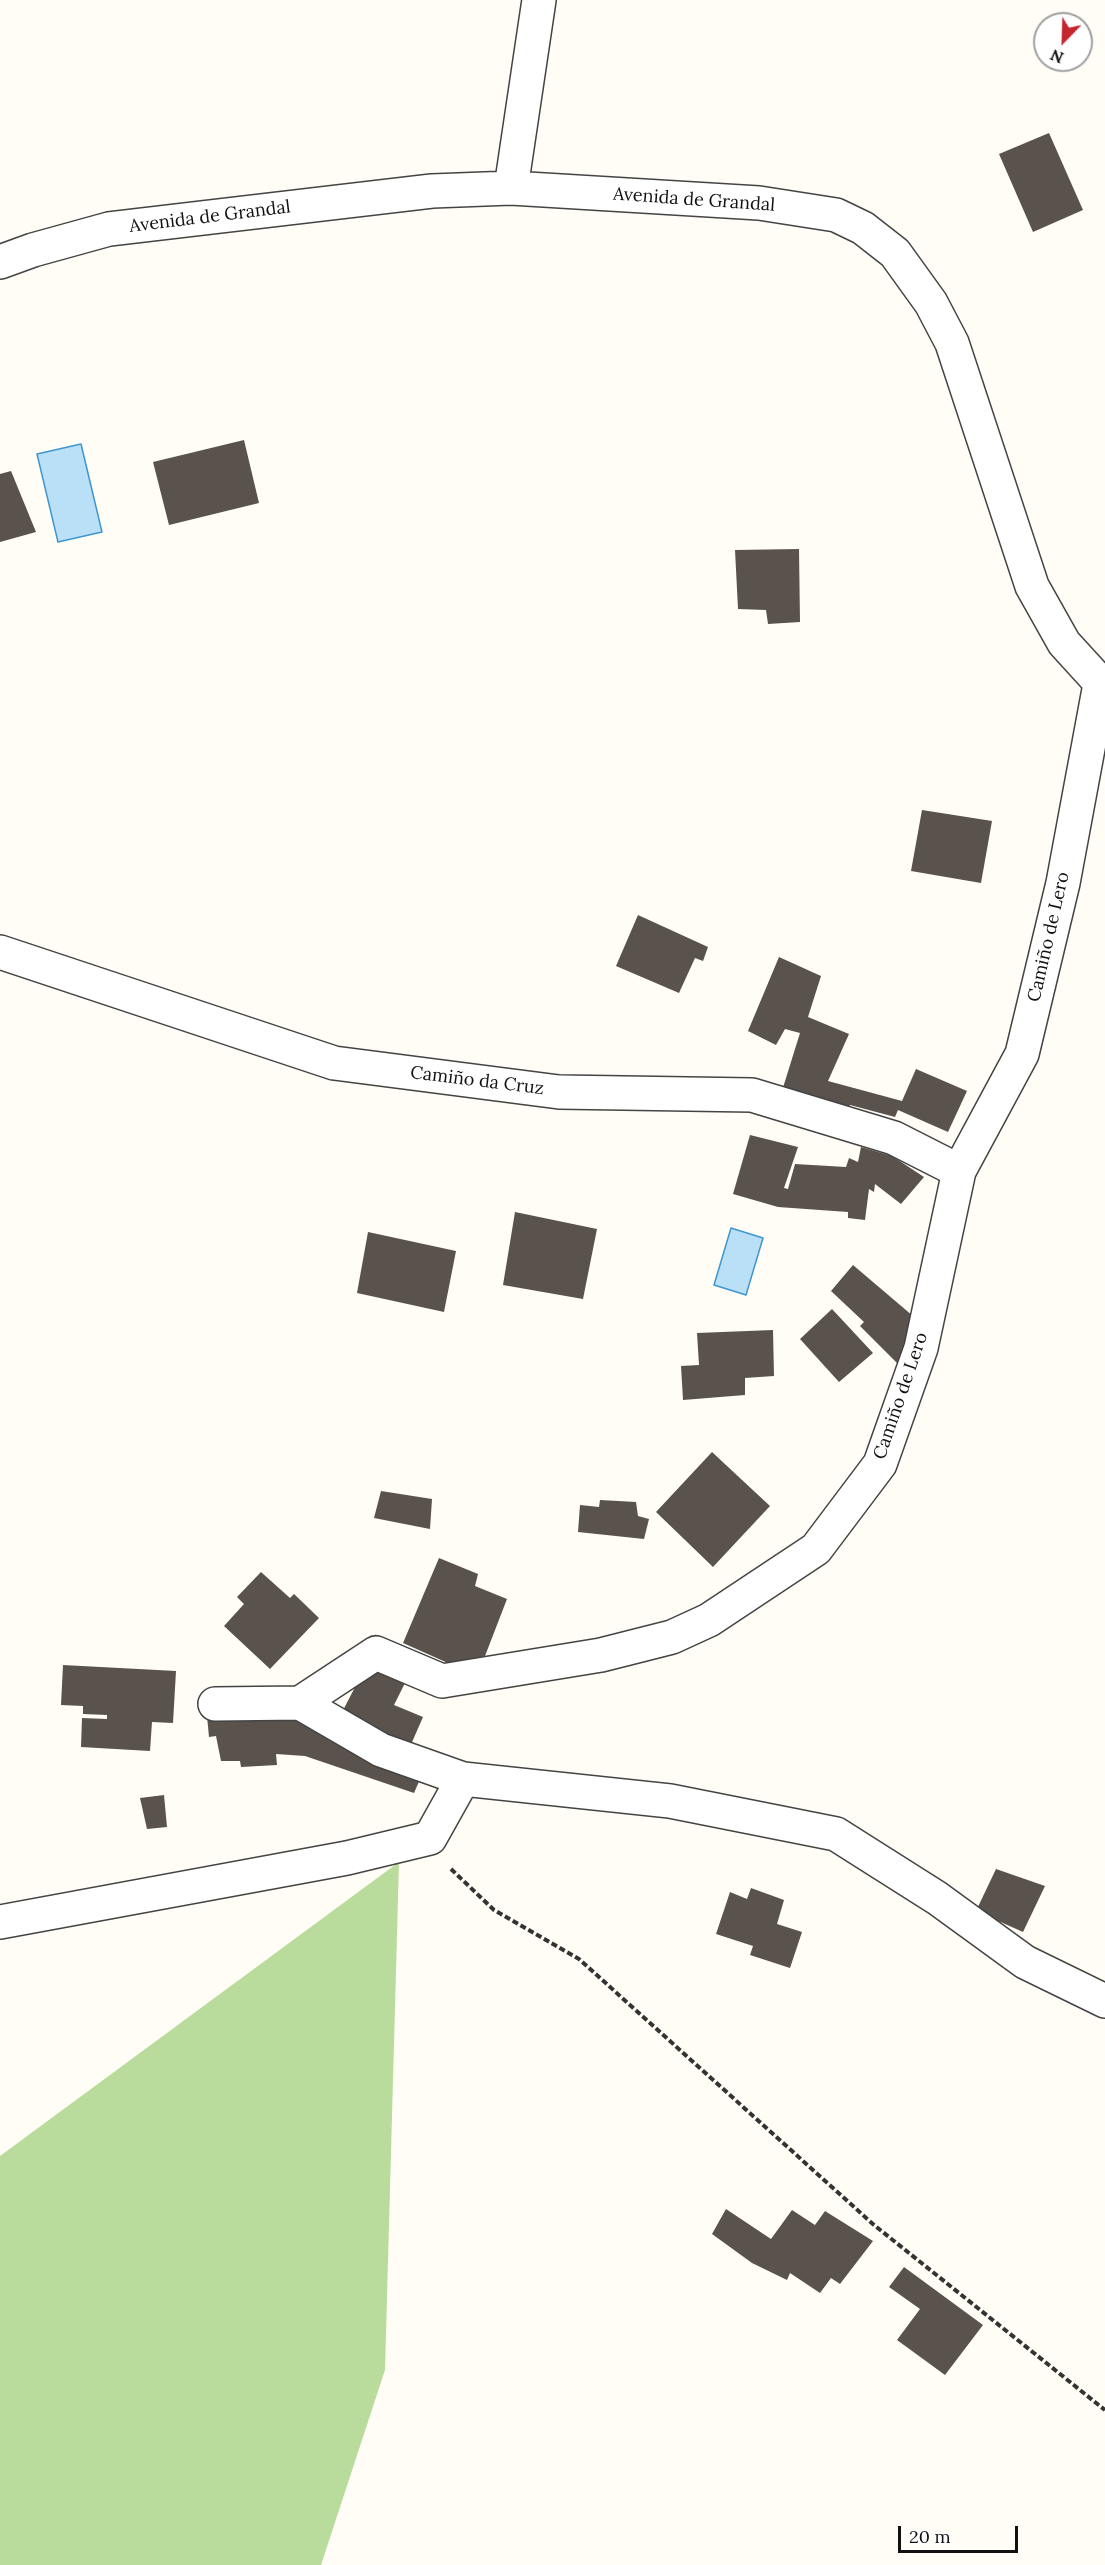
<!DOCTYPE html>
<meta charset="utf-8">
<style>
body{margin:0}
#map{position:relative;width:1105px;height:2565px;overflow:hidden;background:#fffdf5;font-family:Lora,serif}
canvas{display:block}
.north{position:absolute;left:1033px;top:12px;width:60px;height:60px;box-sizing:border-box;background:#fff;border:2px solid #a0a0a0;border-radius:50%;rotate:203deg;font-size:16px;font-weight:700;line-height:24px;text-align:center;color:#111}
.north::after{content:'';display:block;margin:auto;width:21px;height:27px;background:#c4262e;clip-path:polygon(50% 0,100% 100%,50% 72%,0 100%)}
.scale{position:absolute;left:898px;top:2526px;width:120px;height:27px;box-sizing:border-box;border:3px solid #111;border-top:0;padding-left:8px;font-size:18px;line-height:21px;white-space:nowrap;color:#111;-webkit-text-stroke:4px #fff;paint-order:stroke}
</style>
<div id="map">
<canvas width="1105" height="2565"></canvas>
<div class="north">N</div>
<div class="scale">20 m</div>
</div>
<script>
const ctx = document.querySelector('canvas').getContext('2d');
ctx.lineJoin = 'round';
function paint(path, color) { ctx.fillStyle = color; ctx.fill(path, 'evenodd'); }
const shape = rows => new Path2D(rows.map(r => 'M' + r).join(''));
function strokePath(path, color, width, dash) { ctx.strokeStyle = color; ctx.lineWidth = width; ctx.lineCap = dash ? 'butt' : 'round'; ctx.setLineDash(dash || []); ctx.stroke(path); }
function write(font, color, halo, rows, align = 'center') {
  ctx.font = font + ' Lora,serif'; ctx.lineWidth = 6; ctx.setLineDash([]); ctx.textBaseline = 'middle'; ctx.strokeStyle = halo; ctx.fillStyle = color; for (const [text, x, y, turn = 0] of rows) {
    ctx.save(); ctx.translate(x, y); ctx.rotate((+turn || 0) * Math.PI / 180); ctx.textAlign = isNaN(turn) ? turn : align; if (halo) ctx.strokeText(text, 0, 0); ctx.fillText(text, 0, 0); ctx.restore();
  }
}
paint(shape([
 [399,1862,385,2370,321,2565,0,2565,0,2156]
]), '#b9dc9c');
const water = shape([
 [81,444,102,532,58,542,37,454,81,444],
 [731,1228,763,1238,746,1295,714,1285,731,1228]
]);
paint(water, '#b9e0f7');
strokePath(water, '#3f96cf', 1.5);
paint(shape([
 [1049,133,1083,210,1033,232,999,154],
 [244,440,259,503,169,525,153,462],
 [11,471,36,532,0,542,0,474],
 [799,549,800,622,768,624,766,610,738,609,735,550],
 [922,810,992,821,981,883,911,871],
 [638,915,708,947,703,961,695,958,679,993,616,966],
 [779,957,821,976,808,1017,849,1034,828,1081,902,1101,916,1069,967,1091,948,1132,898,1110,895,1117,850,1105,848,1110,781,1094,800,1033,785,1029,776,1045,748,1031],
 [750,1135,798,1147,784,1188,788,1189,795,1164,846,1167,849,1158,858,1162,861,1147,892,1156,924,1177,901,1204,875,1184,874,1192,869,1189,865,1220,848,1218,848,1212,778,1207,733,1194],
 [515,1212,597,1229,583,1299,503,1285],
 [368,1232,456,1251,444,1312,357,1293],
 [853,1265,920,1322,902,1368,860,1326,864,1322,831,1291],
 [832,1309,873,1353,839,1382,800,1339],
 [773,1330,774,1376,745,1378,745,1395,683,1400,681,1366,699,1365,697,1333],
 [712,1452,770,1506,713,1567,656,1512],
 [381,1491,432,1499,430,1529,374,1518],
 [600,1500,636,1502,638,1516,649,1519,644,1539,578,1532,580,1505,599,1507],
 [439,1558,478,1574,475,1586,507,1599,485,1656,450,1664,403,1643],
 [261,1572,290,1598,294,1594,319,1618,270,1669,224,1626,244,1604,237,1597],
 [368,1662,406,1681,394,1705,423,1717,409,1749,338,1720],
 [63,1665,176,1671,173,1723,152,1722,150,1751,81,1747,82,1718,107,1719,107,1715,83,1714,83,1706,61,1705],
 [309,1714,421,1777,414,1793,305,1756,276,1754,277,1765,241,1767,240,1761,221,1761,216,1736,209,1737,207,1716],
 [164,1795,167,1827,147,1829,140,1798],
 [996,1869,1045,1886,1023,1932,976,1911],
 [751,1888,784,1900,777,1924,802,1932,790,1968,750,1955,753,1946,716,1934,730,1892,747,1899],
 [726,2209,771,2239,792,2210,815,2225,825,2211,873,2241,840,2284,831,2278,820,2293,790,2273,787,2280,752,2263,712,2234],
 [904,2267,983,2325,945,2375,897,2340,920,2309,889,2287]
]), '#5a524d');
const minor = shape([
 [511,188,539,0],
 [0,262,33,250,109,229,432,191,511,188,759,203,836,215,863,228,895,253,931,303,952,343,1032,586,1064,643,1105,688],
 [0,952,334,1063,559,1092,752,1095,894,1138,959,1171],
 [300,1703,376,1653,442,1681,601,1655,672,1637,709,1620,816,1549,880,1464,921,1348,959,1171,1022,1054,1063,883,1100,684],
 [463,1779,670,1801,836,1834,937,1898,1025,1962,1105,2001],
 [0,1922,347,1858,430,1838,463,1779,381,1750,300,1703,215,1704]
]);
strokePath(minor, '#444', 36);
strokePath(shape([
 [451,1869,494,1910,579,1959,874,2225,1105,2410]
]), '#333', 4, [6, 3]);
strokePath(minor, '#fff', 33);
write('18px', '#111', '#fff', [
 ["Avenida de Grandal",694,200,4],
 ["Avenida de Grandal",210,217,-7],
 ["Camiño de Lero",1049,937,-77],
 ["Camiño da Cruz",477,1081,7],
 ["Camiño de Lero",901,1396,-71]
]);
</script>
